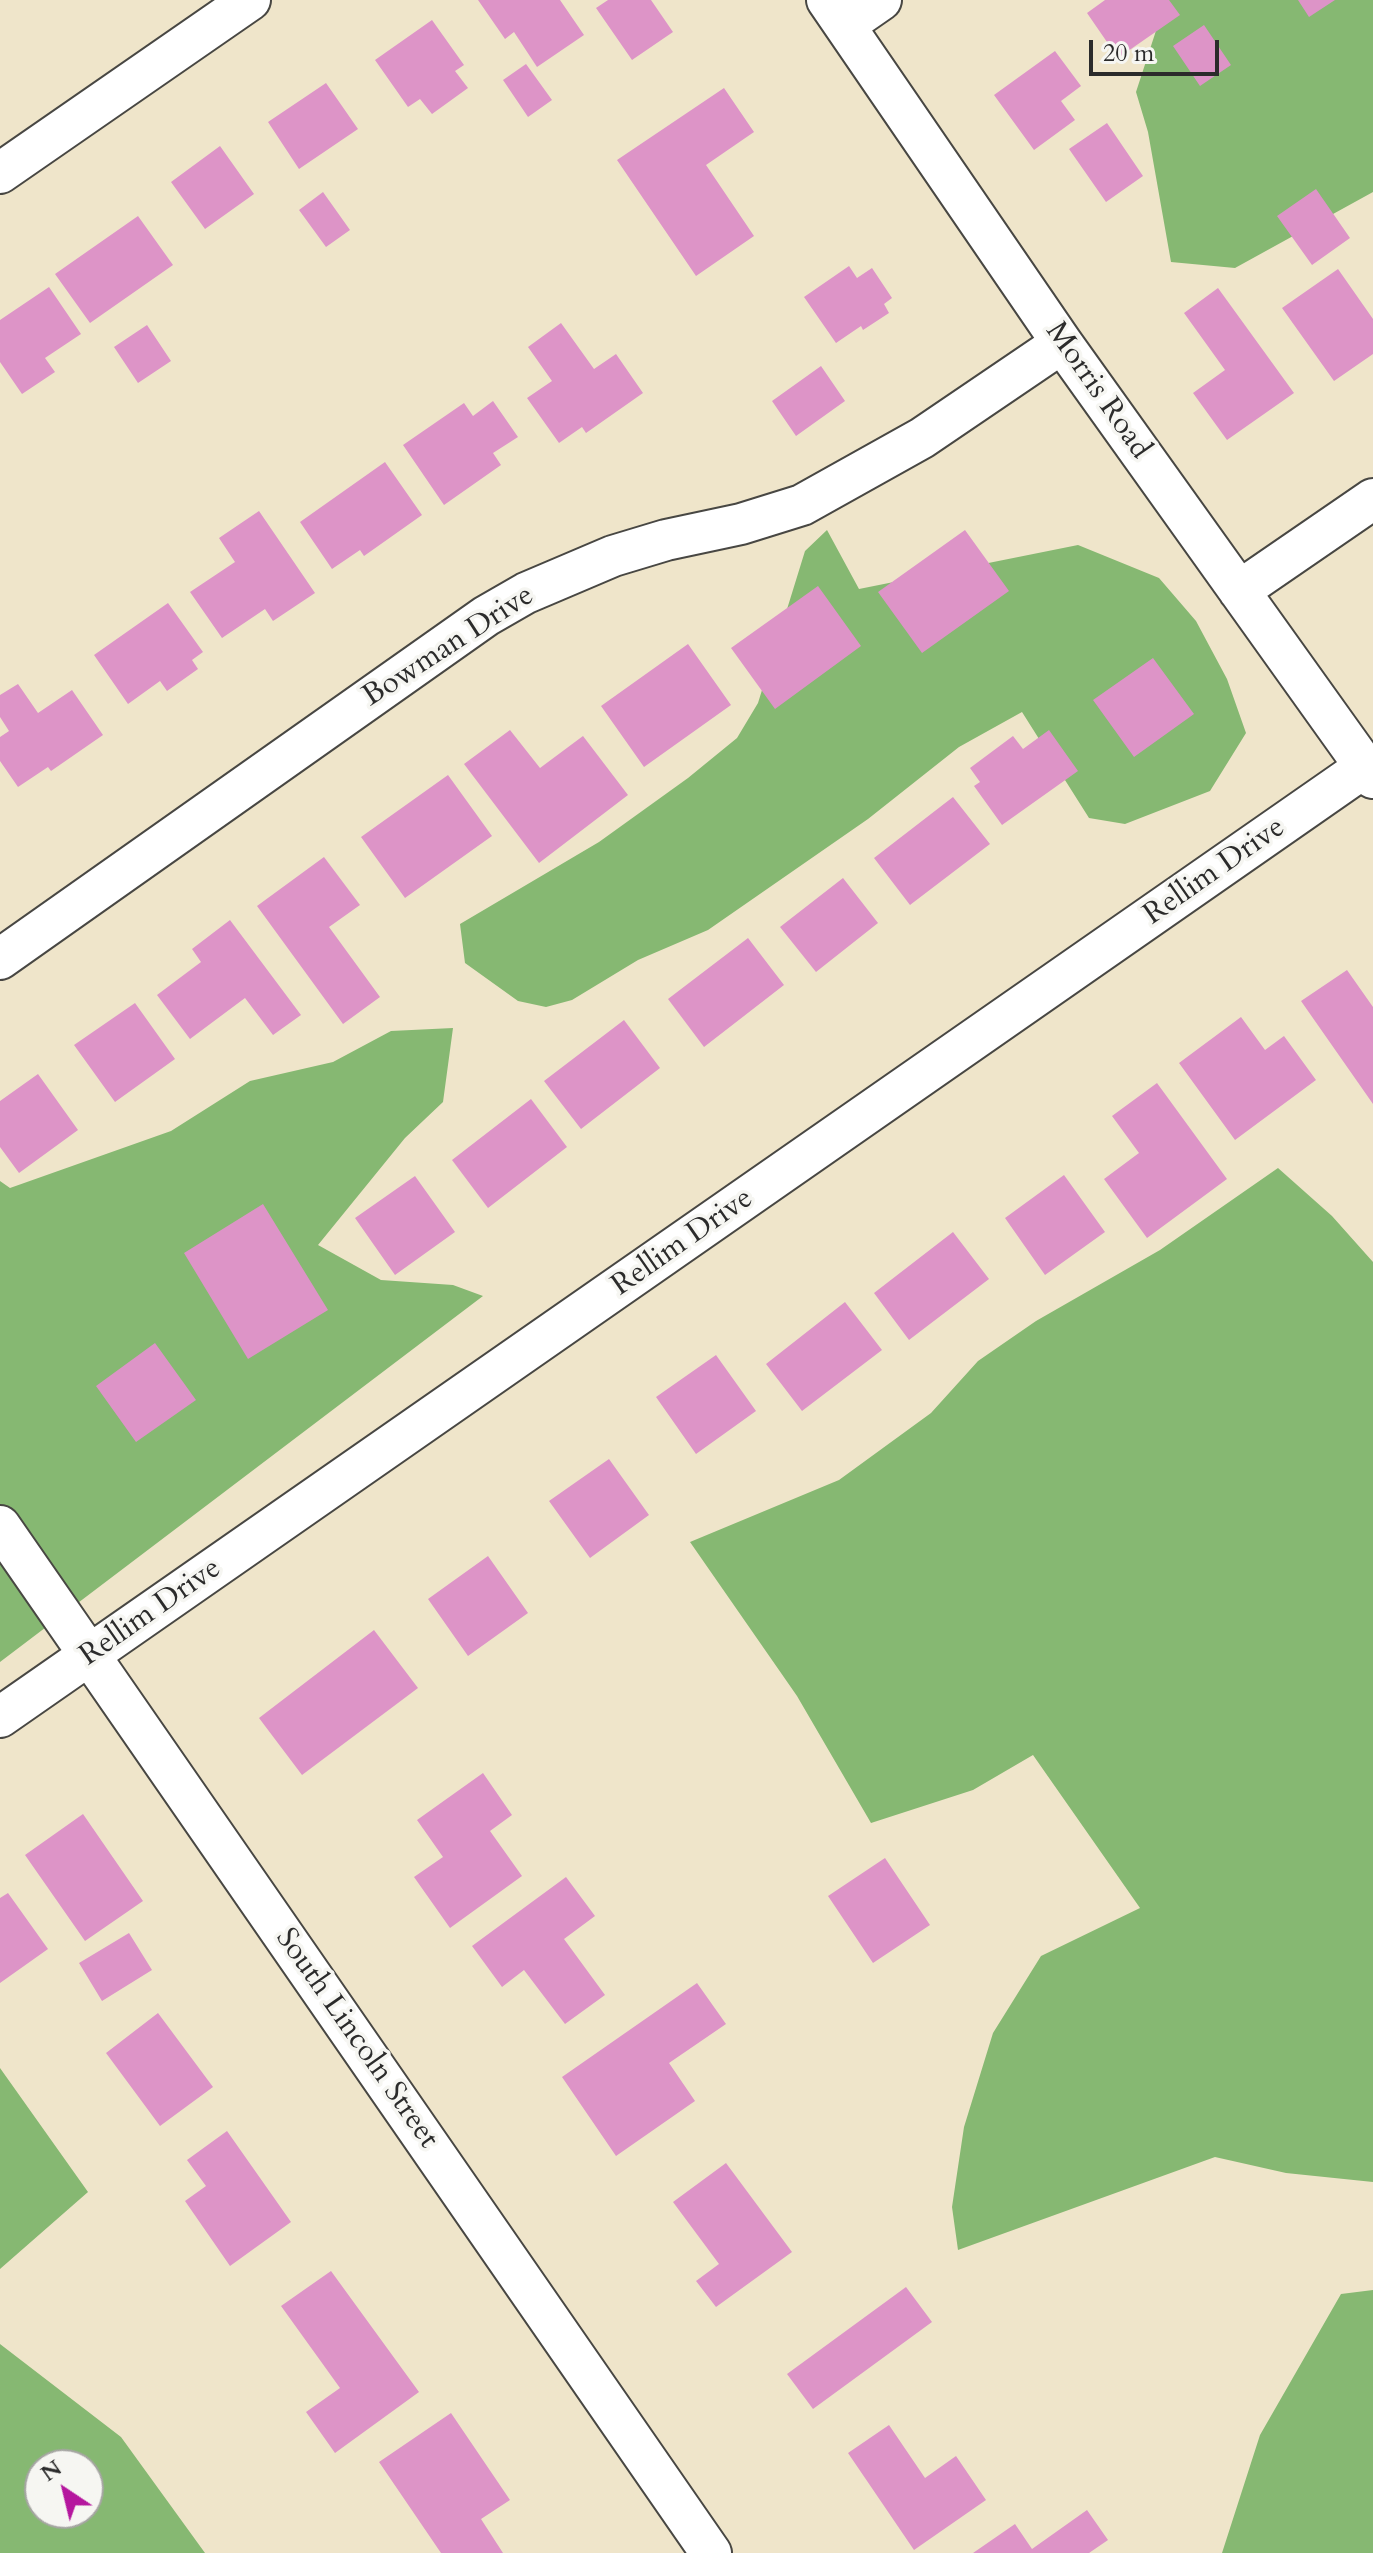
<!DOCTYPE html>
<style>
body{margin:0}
#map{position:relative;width:1373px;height:2553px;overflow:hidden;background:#efe5ca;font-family:Cardo,serif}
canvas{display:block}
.north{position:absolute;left:24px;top:2449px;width:80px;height:80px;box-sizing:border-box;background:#f6f6f2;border:2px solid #a5a5a2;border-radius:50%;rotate:325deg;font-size:22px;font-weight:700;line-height:32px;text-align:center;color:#2b2b2b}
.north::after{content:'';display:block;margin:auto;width:28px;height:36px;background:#b5179e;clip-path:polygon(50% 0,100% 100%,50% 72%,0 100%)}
.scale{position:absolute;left:1089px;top:40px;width:130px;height:36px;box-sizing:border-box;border:4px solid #2b2b2b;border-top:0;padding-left:10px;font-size:24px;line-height:28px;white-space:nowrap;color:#2b2b2b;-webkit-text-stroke:6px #f6f6f2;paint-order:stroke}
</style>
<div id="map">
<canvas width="1373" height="2553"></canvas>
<div class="north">N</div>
<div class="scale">20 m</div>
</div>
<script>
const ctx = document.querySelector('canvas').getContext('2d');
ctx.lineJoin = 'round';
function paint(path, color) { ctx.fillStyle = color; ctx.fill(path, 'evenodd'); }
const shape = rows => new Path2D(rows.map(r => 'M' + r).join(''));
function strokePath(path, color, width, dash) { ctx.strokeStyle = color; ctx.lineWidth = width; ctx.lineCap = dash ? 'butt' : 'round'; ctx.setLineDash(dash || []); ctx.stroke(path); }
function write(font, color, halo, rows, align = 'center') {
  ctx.font = font + ' Cardo,serif'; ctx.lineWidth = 7; ctx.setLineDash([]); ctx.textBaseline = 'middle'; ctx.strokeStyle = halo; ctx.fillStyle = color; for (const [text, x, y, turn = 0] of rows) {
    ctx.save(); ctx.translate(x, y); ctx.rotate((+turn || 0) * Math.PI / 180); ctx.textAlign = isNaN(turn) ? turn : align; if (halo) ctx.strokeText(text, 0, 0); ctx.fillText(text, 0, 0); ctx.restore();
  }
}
paint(shape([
 [1166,0,1373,0,1373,192,1235,268,1171,262,1148,132,1136,92],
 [827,530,859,589,1078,545,1159,578,1196,621,1227,679,1246,733,1210,791,1125,824,1089,818,1022,712,959,747,868,819,708,930,638,960,572,1000,546,1007,518,1001,465,963,460,924,599,842,688,778,737,738,758,703,805,551],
 [453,1028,443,1102,405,1138,318,1245,381,1280,453,1285,483,1296,0,1662,0,1181,10,1188,171,1131,250,1081,333,1062,391,1031],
 [1278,1168,1332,1216,1373,1262,1373,2182,1286,2173,1215,2157,958,2250,952,2207,964,2127,993,2033,1041,1956,1140,1908,1033,1755,973,1790,871,1823,797,1696,690,1542,839,1480,931,1413,978,1361,1036,1321,1160,1250],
 [0,2068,88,2192,0,2269],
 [1373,2290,1373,2553,1222,2553,1260,2435,1341,2294],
 [0,2344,121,2437,205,2553,0,2553],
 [40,2465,88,2465,88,2513,40,2513]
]), '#86b872');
paint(shape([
 [478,0,560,0,584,35,537,67,514,32,505,39],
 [608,0,651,0,673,32,632,60,596,8],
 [1105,0,1169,0,1180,15,1118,58,1087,13],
 [1298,0,1335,0,1309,17],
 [432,20,464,65,455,71,468,88,432,114,420,99,408,107,375,60],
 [1204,25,1231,65,1200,86,1173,46],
 [1055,51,1081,86,1061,101,1075,120,1034,150,994,95],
 [526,64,552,100,528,117,503,80],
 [326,83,358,129,299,169,268,122],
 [724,88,754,132,706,165,754,236,696,276,617,160],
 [1107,123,1143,176,1106,202,1069,149],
 [220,146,254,194,205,229,171,182],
 [1316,189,1350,238,1312,265,1277,216],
 [323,192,350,230,326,247,299,210],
 [138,216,173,265,90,323,55,274],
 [849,266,857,278,872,268,892,298,884,304,889,313,863,330,861,326,836,343,804,297],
 [1338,269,1373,319,1373,354,1334,381,1282,308],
 [49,287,81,334,45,358,55,372,22,394,0,362,0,320],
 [1218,288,1294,393,1227,440,1193,393,1225,370,1184,313],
 [561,323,594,369,616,354,643,393,586,433,582,427,559,443,527,398,552,381,528,347],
 [147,325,171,361,138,383,114,347],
 [821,366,845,401,796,436,772,401],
 [493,401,518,437,493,453,501,465,444,505,403,445,464,403,473,416],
 [385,462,422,515,364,556,360,550,332,569,300,522],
 [259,511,315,593,273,621,265,609,222,638,190,592,235,562,219,538],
 [965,530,1009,591,922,653,878,592],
 [818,586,861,646,775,709,731,648],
 [168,603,203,652,192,660,198,669,167,691,160,681,128,704,94,655],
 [688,644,731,705,644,767,601,706],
 [1153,658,1194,714,1134,757,1093,700],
 [18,684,38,713,72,690,103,735,51,771,48,767,18,787,0,761,0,737,9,731,0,717,0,695],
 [510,730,540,768,583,736,628,795,539,863,464,764],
 [1049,730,1078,771,1002,825,974,786,980,782,970,768,1013,736,1023,749],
 [448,775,492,836,405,898,361,837],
 [953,797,990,844,910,905,874,858],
 [324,857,360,905,329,927,380,997,343,1024,257,906],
 [843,878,878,923,816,972,780,927],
 [230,920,301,1015,273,1035,245,998,190,1039,157,995,201,962,192,949],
 [748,938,784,985,704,1047,668,999],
 [1347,970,1373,1007,1373,1104,1301,1001],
 [135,1003,175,1059,115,1102,74,1045],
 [1241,1017,1265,1050,1284,1036,1316,1080,1235,1140,1179,1063],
 [624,1020,660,1068,581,1129,544,1081],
 [38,1074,78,1130,19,1173,0,1147,0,1101],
 [1157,1083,1227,1179,1147,1238,1104,1179,1139,1153,1112,1116],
 [531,1099,567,1147,488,1208,452,1160],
 [1064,1175,1105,1232,1045,1275,1005,1218],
 [415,1176,455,1232,395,1275,355,1218],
 [263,1204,328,1310,248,1359,184,1253],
 [953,1232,989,1279,909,1340,874,1293],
 [845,1302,882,1350,802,1411,766,1364],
 [155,1343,196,1400,136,1442,96,1386],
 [716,1355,756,1411,696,1454,656,1397],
 [609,1459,649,1515,590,1558,549,1501],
 [488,1556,528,1613,468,1656,428,1599],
 [374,1630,418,1688,302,1775,259,1718],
 [483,1773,512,1815,490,1831,522,1876,450,1928,414,1877,443,1857,417,1820],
 [83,1814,143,1901,85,1941,25,1855],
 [885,1858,930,1925,873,1963,828,1896],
 [566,1877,595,1916,564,1939,605,1995,565,2024,524,1970,502,1987,472,1946],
 [8,1893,48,1949,0,1983,0,1898],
 [129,1933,152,1970,102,2001,79,1963],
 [697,1983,726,2024,669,2063,695,2101,616,2156,562,2077],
 [158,2013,213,2087,160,2126,106,2053],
 [227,2131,291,2222,230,2266,185,2201,206,2186,187,2160],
 [726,2163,792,2252,716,2307,696,2281,719,2264,673,2202],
 [331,2271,419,2392,335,2453,306,2412,340,2388,281,2306],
 [906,2287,932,2322,813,2409,787,2374],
 [451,2413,510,2500,481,2519,503,2553,441,2553,379,2462],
 [889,2425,925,2478,956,2456,986,2500,914,2550,848,2453],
 [1087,2510,1108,2540,1089,2553,973,2553,1015,2524,1032,2549]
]), '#dd94c7');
const minor = shape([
 [827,0,1062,343,1373,778],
 [845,25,881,0],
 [0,173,250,0],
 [1239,591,1373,499],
 [0,959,486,616,526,593,613,556,666,540,741,524,802,505,922,438,1062,343],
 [0,1526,711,2553],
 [0,1717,1365,767]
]);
strokePath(minor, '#484743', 44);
strokePath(minor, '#fff', 40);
write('30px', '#2b2b2b', '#f6f6f2', [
 ["Morris Road",1097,391,55],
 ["Bowman Drive",449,647,-33],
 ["Rellim Drive",1215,872,-35],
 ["Rellim Drive",683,1243,-35],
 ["Rellim Drive",151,1613,-35],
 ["South Lincoln Street",356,2039,55]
]);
</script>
